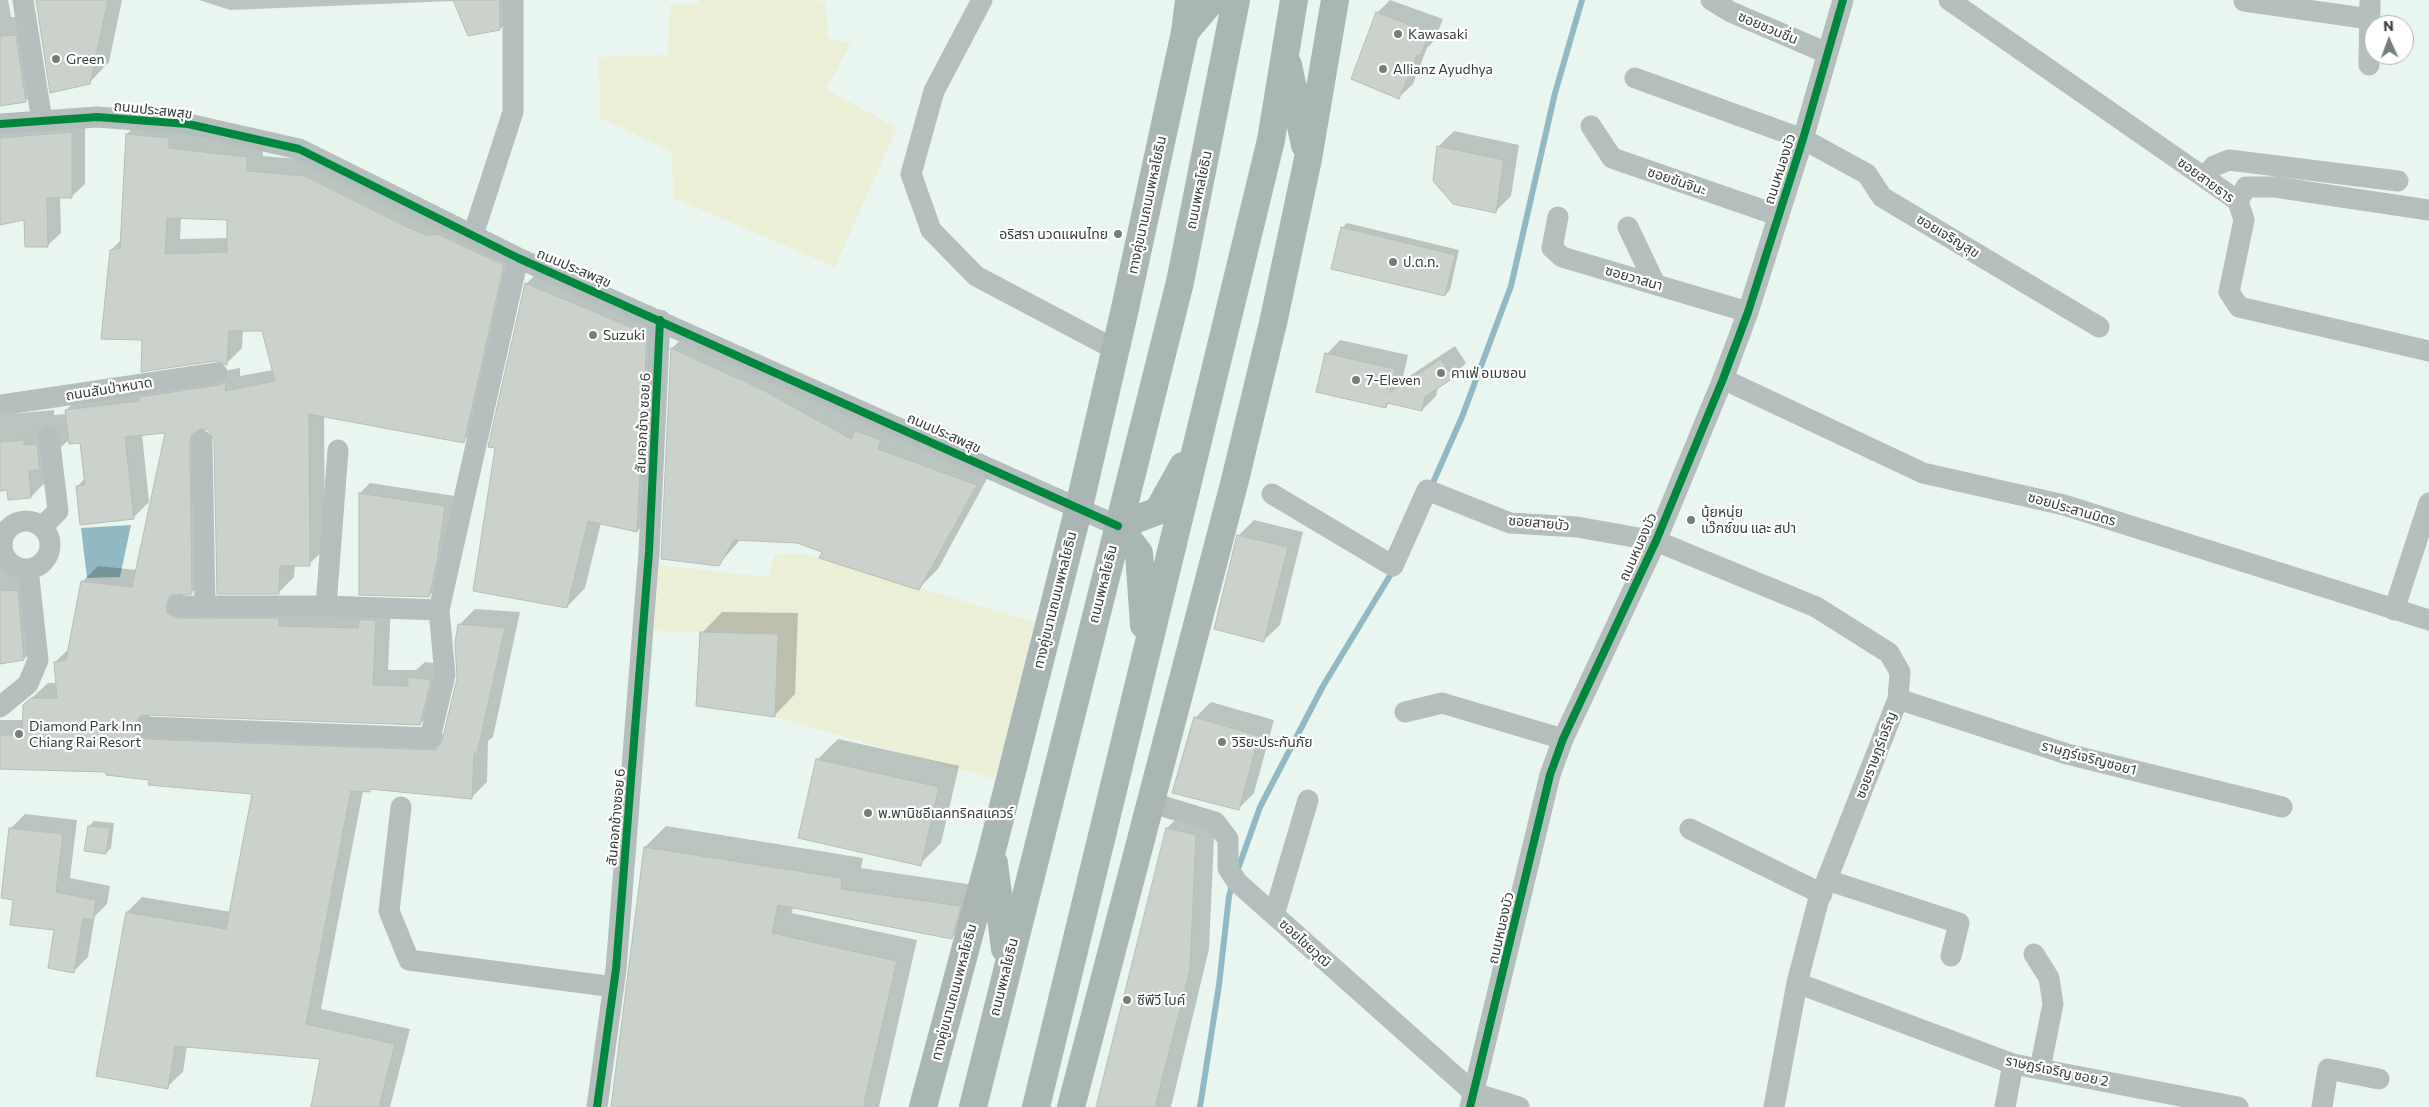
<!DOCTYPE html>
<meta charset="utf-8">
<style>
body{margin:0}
#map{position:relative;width:2429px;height:1107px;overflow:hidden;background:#e9f6ef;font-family:Commissioner,sans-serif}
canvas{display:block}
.north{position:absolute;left:2364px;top:15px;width:50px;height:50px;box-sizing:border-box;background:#fff;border:1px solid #afb2b0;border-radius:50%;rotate:358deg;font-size:14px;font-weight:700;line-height:20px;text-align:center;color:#363f3a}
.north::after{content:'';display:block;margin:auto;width:18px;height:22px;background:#757f79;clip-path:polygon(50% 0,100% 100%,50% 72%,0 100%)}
</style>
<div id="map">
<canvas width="2429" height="1107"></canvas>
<div class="north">N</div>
</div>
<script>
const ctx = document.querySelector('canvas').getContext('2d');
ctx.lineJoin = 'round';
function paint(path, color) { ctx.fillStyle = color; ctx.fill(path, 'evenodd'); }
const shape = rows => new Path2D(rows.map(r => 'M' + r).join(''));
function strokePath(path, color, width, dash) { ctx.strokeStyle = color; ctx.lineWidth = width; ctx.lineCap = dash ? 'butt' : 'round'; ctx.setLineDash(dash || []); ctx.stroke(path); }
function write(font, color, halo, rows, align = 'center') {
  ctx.font = font + ' Commissioner,"Noto Sans Thai",sans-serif'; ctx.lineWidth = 4.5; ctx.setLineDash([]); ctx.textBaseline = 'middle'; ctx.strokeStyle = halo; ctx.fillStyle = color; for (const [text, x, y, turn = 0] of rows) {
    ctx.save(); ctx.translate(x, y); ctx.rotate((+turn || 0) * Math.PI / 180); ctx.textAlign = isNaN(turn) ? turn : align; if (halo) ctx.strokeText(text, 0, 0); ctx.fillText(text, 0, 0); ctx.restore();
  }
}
paint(shape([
 [699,0,818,0,826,3,828,38,851,44,826,89,897,128,835,267,674,198,671,151,600,118,599,57,668,55,670,5,697,4],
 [805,554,1040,624,994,779,775,717,777,634,654,631,659,565,767,577,775,555]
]), '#eaefd6');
paint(shape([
 [131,525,120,577,87,578,81,528]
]), '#91b9c3');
paint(shape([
 [0,0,8,0,11,17,35,16,46,81,26,101,0,104],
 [37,0,122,0,109,62,89,83],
 [199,0,519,0,520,9,500,29,454,1,230,10],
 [1390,0,1443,19,1434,41,1427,48,1413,84,1399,97,1377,13],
 [85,119,85,184,71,197,60,197,61,233,47,246,26,219,0,224,0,128],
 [143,119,262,142,263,156,321,161,519,249,479,426,463,441,324,415,325,549,309,564,295,564,294,577,279,592,216,440,209,429,205,428,207,577,192,592,182,593,183,597,391,605,388,670,416,670,425,662,446,664,435,708,420,724,149,713,150,718,161,724,445,734,458,678,459,625,475,609,520,612,493,737,488,741,487,782,471,798,372,788,369,791,363,791,321,1009,410,1029,390,1107,312,1107,322,1058,187,1046,183,1072,167,1087,127,912,142,897,231,912,253,792,107,771,0,769,0,720,24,720,24,705,48,683,57,683,55,662,70,648,82,582,98,566,137,570,167,431,142,434,149,502,133,518,77,487,85,478,81,441,70,439,59,449,61,466,31,497,8,489,0,490,0,415,54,410,54,415,67,414,66,410,82,395,240,368,240,376,273,370,263,330,243,330,242,348,226,364,144,338,111,250,121,240,127,134],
 [181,217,228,218,228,238,180,239],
 [1454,131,1519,145,1511,196,1495,212,1438,147],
 [1347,223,1459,250,1450,290,1445,295,1342,228],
 [545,265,665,315,656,512,637,531,601,523,585,588,567,607,526,284],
 [691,330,994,466,938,569,919,588,797,542,741,539,718,565,662,558,672,348],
 [1340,340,1408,355,1402,381,1455,346,1466,363,1452,377,1438,387,1436,396,1422,410,1389,403,1386,407,1327,354],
 [370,483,455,496,439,585,429,596,360,593,360,493],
 [1254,520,1303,532,1280,625,1264,640,1238,536],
 [5,566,5,573,38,570,43,640,23,660,0,662,0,567],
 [722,612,798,613,795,694,775,715,702,633],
 [1211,702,1274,720,1254,793,1238,809,1195,718],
 [838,739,959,766,941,843,920,864,817,760],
 [1187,808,1215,816,1209,949,1171,1107,1097,1107,1167,828],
 [25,814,77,820,70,878,110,886,107,904,95,916,88,957,74,971,56,929,15,898,10,829],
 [94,821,114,823,111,848,106,853,89,826],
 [666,826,863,858,861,868,981,886,972,917,951,938,793,906,792,913,917,940,879,1107,613,1107,645,847]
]), '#0003');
strokePath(shape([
 [1431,487,1462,417,1511,286,1555,93,1582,0],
 [1238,869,1260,807,1323,686,1394,569],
 [1200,1107,1219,985,1229,896,1232,886]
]), '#91b9c3', 6);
const building = shape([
 [36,0,108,0,90,84,50,93,36,0],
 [453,0,500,0,500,30,468,36,453,0],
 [1376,12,1430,33,1420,56,1417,55,1399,99,1351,79,1376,12],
 [16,35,26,102,0,106,0,36,16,35],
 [72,132,72,198,47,198,48,247,25,247,24,220,0,225,0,138,72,132],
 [126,134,169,138,169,148,247,157,247,171,305,176,409,228,428,236,437,234,504,265,464,443,309,414,310,566,280,566,279,594,217,594,214,440,208,430,201,429,191,435,190,441,192,594,171,595,166,606,167,613,178,618,279,618,279,626,358,628,359,620,376,620,373,685,408,686,408,677,431,680,420,725,146,715,140,716,134,726,135,733,146,739,435,750,442,741,457,678,455,643,458,624,505,628,477,754,474,753,472,799,370,789,370,792,351,791,306,1024,395,1044,379,1107,311,1107,320,1059,175,1046,168,1089,96,1076,126,912,226,929,252,794,148,785,149,780,106,775,106,772,0,769,0,735,22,735,23,705,31,698,57,698,54,662,66,660,81,581,132,587,165,433,125,437,134,519,80,525,76,486,85,485,80,443,69,444,65,410,139,401,140,397,219,385,226,382,225,391,275,381,262,331,229,331,227,365,215,361,141,372,142,340,101,339,110,250,120,248,126,134],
 [167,218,227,220,227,252,165,254,167,218],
 [1437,146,1504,160,1496,213,1453,204,1433,181,1437,146],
 [1341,227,1455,255,1445,296,1331,269,1341,227],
 [525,283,647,334,637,532,588,521,567,608,473,591,495,448,488,447,525,283],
 [671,348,763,390,851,439,855,431,881,440,878,449,977,485,919,590,819,558,822,552,797,543,734,540,719,566,661,559,671,348],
 [1325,353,1395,369,1389,393,1441,359,1453,378,1425,397,1422,411,1387,403,1386,408,1316,392,1325,353],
 [24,440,24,445,37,444,40,470,29,471,31,498,8,500,7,490,0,491,0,442,24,440],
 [359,493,445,506,437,561,429,597,359,595,359,493],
 [1237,535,1288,547,1264,642,1214,629,1237,535],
 [18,590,24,660,0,664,0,591,18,590],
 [700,632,778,634,775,717,696,706,700,632],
 [1194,717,1259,736,1239,810,1172,793,1194,717],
 [816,759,939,787,921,866,798,838,816,759],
 [88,826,110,828,106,854,84,851,88,826],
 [9,828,63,834,56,892,96,900,93,920,83,918,74,973,48,968,54,930,10,925,13,900,1,898,9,828],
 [1166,828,1196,835,1190,970,1155,1107,1096,1107,1166,828],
 [644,847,842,878,841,889,961,906,952,939,778,905,772,933,897,961,863,1107,611,1107,644,847]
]);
paint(building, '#cad2cb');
strokePath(building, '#b5bdb6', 1);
strokePath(shape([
 [23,0,42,121],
 [982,0,934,91,911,174,931,230,976,276,1116,350],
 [1711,0,1731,12,1827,53],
 [1949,0,2238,201,2244,220,2229,292,2239,307,2429,351],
 [2244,1,2370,19],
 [2369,65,2370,0],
 [1635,78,1803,139,1867,174,1882,197,2099,327],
 [0,124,97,117,188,124,299,149,518,258,1118,526],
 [1591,126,1612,158,1777,215],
 [2204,177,2214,166,2229,160,2398,181],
 [2238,201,2246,187,2275,187,2429,210],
 [1558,217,1552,248,1562,257,1748,312],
 [1628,227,1655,284],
 [473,235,513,112,513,0],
 [1723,379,1923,473,2064,505,2429,620],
 [0,405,217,373],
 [202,441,205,607],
 [1272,494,1393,566,1427,490,1510,523,1577,527,1656,541,1816,607,1889,653,1900,672,1898,699,1818,902,1797,983,1774,1107],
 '2 545a24 24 0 1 1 48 0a24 24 0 1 1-48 0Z',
 [42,527,58,511,49,436],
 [178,606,326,606,439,610],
 [326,606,338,450],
 [2394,610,2429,503],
 [1898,699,2067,754,2282,807],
 [0,707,28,684,38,660,28,569],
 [1405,712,1442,703,1563,739],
 [146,727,430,738,445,675,439,610,518,258],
 [1149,802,1215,822,1228,839,1228,868,1237,882,1474,1093,1519,1107],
 [401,807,389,911,409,960,614,987],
 [1690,829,1822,894],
 [1827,880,1959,923,1951,956],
 [1274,915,1308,800],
 [2034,954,2049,978,2053,1004,2040,1069],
 [1797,983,2013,1064,2238,1107],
 [597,1107,616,969,649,552,660,320],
 [1470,1107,1550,775,1563,739,1656,541,1723,379,1748,312,1803,139,1843,0],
 [2005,1107,2013,1064],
 [2322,1107,2328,1069,2379,1079]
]), '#b4bebc', 21);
strokePath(shape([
 [1185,32,1212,0],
 [1288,65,1305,145],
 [1118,526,1139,553,1144,625],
 [1118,526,1158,511,1183,466],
 [994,863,1005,949],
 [923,1107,992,850,1079,507,1124,313,1185,32,1189,0],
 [973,1107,1180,282,1236,0],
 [1036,1107,1271,140,1294,0],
 [1071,1107,1235,480,1273,323,1308,159,1335,0]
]), '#aab6b4', 28);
strokePath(shape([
 [0,124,97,117,188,124,299,149,518,258,1118,526],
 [597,1107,616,969,649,552,660,320],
 [1470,1107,1550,775,1563,739,1656,541,1723,379,1748,312,1803,139,1843,0]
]), '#00873e', 8);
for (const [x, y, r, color] of [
 [1398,34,5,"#757f79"],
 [56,59,5,"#757f79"],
 [1383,69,5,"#757f79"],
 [1118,234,5,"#757f79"],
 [1393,262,5,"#757f79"],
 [593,335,5,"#757f79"],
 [1441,373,5,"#757f79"],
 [1356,380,5,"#757f79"],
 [1691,520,5,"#757f79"],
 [19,734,5,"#757f79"],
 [1222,742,5,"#757f79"],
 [868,813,5,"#757f79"],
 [1127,1000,5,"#757f79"]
]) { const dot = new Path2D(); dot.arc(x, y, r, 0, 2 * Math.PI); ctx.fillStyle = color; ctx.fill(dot); strokePath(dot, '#fff', 2); }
write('14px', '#363f3a', '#fff', [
 ["ซอยชวนชื่น",1768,28,23],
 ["ถนนประสพสุข",153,110,6],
 ["ถนนหนองบัว",1780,169,-72],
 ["ซอยสายธาร",2206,180,36],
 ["ซอยขันจินะ",1677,181,19],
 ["ถนนพหลโยธิน",1199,190,-78],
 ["ทางคู่ขนานถนนพหลโยธิน",1147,205,-78],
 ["ซอยเจริญสุข",1948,236,31],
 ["ถนนประสพสุข",574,268,23],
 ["ซอยวาสนา",1634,278,16],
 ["ถนนสันป่าหนาด",109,389,-9],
 ["สันคอกช้าง ซอย 6",643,423,-87],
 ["ถนนประสพสุข",944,433,24],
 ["ซอยประสานมิตร",2072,509,16],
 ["ซอยสายบัว",1539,523,5],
 ["ถนนหนองบัว",1638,547,-66],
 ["ถนนพหลโยธิน",1103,584,-76],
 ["ทางคู่ขนานถนนพหลโยธิน",1055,600,-76],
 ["ซอยราษฎร์เจริญ",1876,755,-69],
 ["ราษฎร์เจริญซอย1",2089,758,15],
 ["สันคอกช้างซอย 6",616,817,-85],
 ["ถนนหนองบัว",1501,928,-77],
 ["ซอยไชยวุฒิ",1305,943,42],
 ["ถนนพหลโยธิน",1004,977,-76],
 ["ทางคู่ขนานถนนพหลโยธิน",954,992,-75],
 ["ราษฎร์เจริญ ซอย 2",2057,1071,12]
]);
write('14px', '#363f3a', '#fff', [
 ["Kawasaki",1408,34],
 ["Green",66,59],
 ["Allianz Ayudhya",1393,69],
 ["อริสรา นวดแผนไทย",1108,234,"right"],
 ["ป.ต.ท.",1403,262],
 ["Suzuki",603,335],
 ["คาเฟ่ อเมซอน",1451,373],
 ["7-Eleven",1366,380],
 ["นุ้ยหนุ่ย",1701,512],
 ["แว๊กซ์ขน และ สปา",1701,528],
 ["Diamond Park Inn",29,726],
 ["Chiang Rai Resort",29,742],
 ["วิริยะประกันภัย",1232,742],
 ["พ.พานิชอีเลคทริคสแควร์",878,813],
 ["ซีพีวี ไบค์",1137,1000]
], 'left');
</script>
